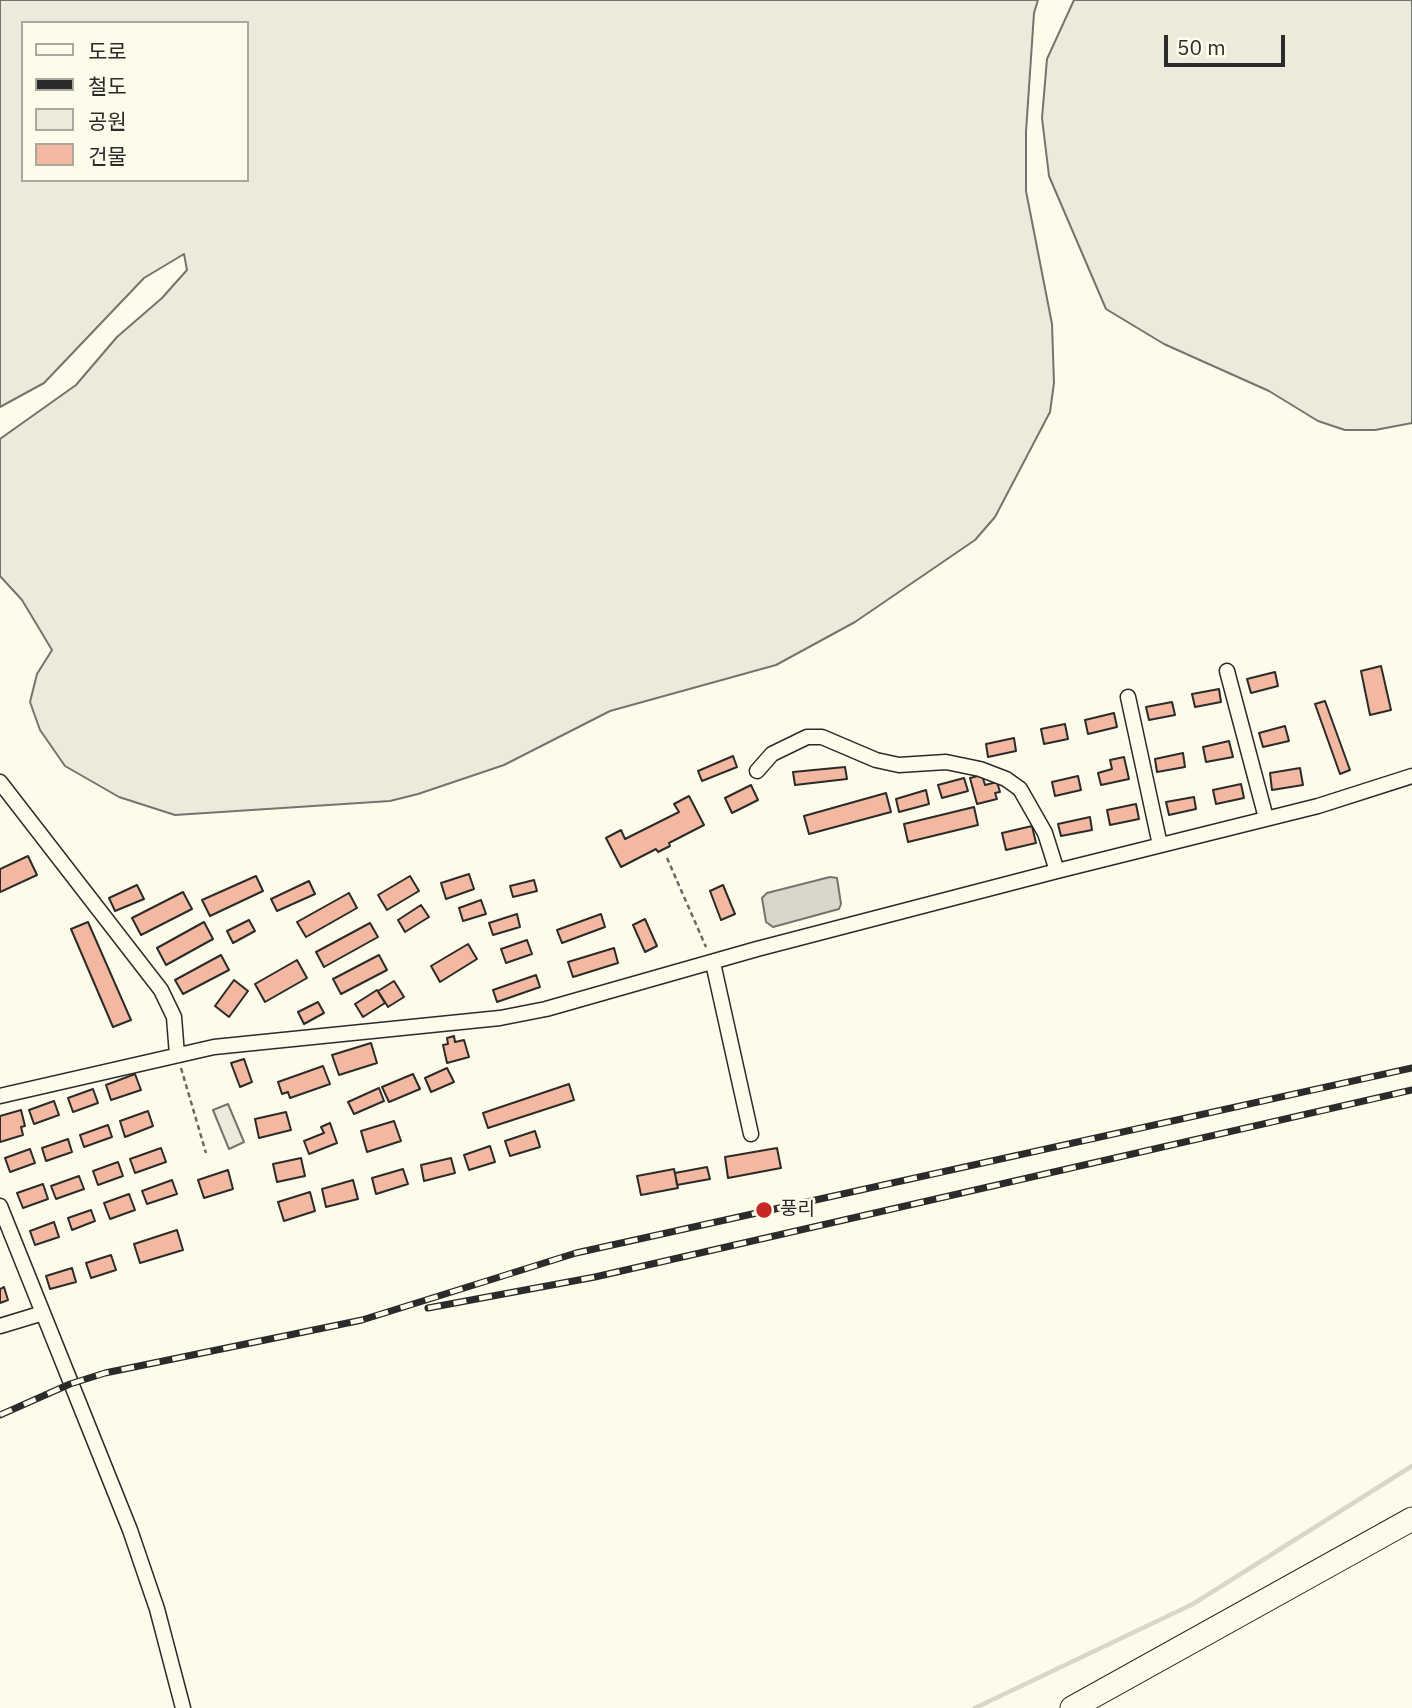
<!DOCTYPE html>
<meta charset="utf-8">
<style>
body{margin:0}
#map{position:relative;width:1412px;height:1708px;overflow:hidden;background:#fdfbea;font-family:"IBM Plex Sans","Noto Sans KR",sans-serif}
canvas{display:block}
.legend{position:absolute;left:21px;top:21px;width:228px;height:161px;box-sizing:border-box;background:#fdfbea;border:2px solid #a9a89e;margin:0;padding:9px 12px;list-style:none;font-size:21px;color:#2b2b2b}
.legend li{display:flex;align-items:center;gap:14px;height:35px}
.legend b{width:35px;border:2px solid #a9a89e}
.scale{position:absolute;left:1164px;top:35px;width:121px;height:32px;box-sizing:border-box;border:4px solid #2b2b2b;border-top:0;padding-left:9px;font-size:21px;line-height:24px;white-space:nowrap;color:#2b2b2b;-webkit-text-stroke:5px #fdfbea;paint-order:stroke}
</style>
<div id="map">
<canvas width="1412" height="1708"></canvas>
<ul class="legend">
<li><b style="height:9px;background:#fdfbea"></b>도로</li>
<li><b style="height:9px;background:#2b2b2b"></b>철도</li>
<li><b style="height:19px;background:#ecebdb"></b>공원</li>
<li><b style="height:19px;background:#f2b8a0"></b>건물</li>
</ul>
<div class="scale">50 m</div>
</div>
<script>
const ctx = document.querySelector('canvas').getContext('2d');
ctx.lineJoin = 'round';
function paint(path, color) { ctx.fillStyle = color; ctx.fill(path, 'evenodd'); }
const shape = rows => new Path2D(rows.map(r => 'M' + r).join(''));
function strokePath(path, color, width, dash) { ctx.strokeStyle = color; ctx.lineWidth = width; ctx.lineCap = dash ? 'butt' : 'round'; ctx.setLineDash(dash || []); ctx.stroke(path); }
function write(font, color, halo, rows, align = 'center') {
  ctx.font = font + ' "IBM Plex Sans","Noto Sans KR",sans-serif'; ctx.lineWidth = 5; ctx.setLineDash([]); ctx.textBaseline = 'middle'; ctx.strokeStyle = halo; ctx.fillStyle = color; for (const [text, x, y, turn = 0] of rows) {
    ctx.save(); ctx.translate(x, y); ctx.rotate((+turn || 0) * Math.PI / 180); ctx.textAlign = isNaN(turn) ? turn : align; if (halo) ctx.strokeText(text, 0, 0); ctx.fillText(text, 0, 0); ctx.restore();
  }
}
const green = shape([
 [0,0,1038,0,1034,13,1026,132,1026,191,1052,324,1054,383,1050,412,995,517,975,540,855,622,776,665,610,711,504,765,418,794,390,801,175,815,119,797,65,766,40,730,30,702,37,674,52,650,22,600,0,576,0,439,76,385,117,337,162,298,187,270,184,254,144,278,44,383,0,407,0,0],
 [23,23,247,23,247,180,23,180,23,23],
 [1074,0,1412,0,1412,423,1375,430,1345,430,1318,421,1269,391,1164,344,1106,309,1049,176,1042,118,1047,59,1074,0],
 [228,1104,244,1142,229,1149,213,1110,228,1104]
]);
paint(green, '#ecebdb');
strokePath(green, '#74746e', 2);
const water = shape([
 [830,877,837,878,841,904,839,909,773,927,766,922,762,898,767,893,830,877]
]);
paint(water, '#d8d7c9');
strokePath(water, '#74746e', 2);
strokePath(shape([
 [975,1708,1193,1604,1412,1466]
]), '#d8d7c9', 4.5);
const building = shape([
 [1381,666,1391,710,1370,715,1361,671,1381,666],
 [1275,672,1278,686,1251,693,1247,679,1275,672],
 [1219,689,1221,702,1195,707,1192,694,1219,689],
 [1325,701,1350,770,1340,774,1315,704,1325,701],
 [1172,702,1175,715,1149,720,1146,707,1172,702],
 [1114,713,1117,727,1088,734,1085,720,1114,713],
 [1065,724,1068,739,1044,744,1041,729,1065,724],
 [1285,726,1289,741,1263,747,1259,733,1285,726],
 [1014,738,1016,751,988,757,986,744,1014,738],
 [1229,741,1233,757,1206,762,1203,747,1229,741],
 [1183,753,1185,767,1157,772,1155,759,1183,753],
 [733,756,737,767,702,781,698,771,733,756],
 [1124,757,1129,779,1101,785,1098,773,1112,769,1110,760,1124,757],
 [845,767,847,779,795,785,793,772,845,767],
 [1300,768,1303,785,1272,790,1270,773,1300,768],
 [982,775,985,785,997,782,1000,792,995,793,997,799,977,804,970,778,982,775],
 [1078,776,1081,790,1055,796,1052,782,1078,776],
 [964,778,968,791,942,798,938,785,964,778],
 [1241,784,1244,798,1216,804,1213,790,1241,784],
 [751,785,758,800,732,813,725,798,751,785],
 [926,790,929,804,899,812,896,799,926,790],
 [886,793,891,812,809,834,804,816,886,793],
 [689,796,704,825,669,843,670,846,658,852,656,849,621,867,606,838,621,830,625,839,679,812,674,804,689,796],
 [1194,797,1196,809,1169,815,1166,802,1194,797],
 [1136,804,1139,819,1110,825,1107,810,1136,804],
 [974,807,978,825,908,842,904,824,974,807],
 [1090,817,1092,830,1061,836,1058,824,1090,817],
 [1032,826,1036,843,1006,850,1002,833,1032,826],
 [28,856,37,875,0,892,0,869,28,856],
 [469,874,474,889,446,899,441,883,469,874],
 [256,876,263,891,210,916,202,900,256,876],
 [410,876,419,891,387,910,378,895,410,876],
 [534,880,537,891,513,897,510,886,534,880],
 [309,881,315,894,277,911,271,899,309,881],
 [137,885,144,899,115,911,109,898,137,885],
 [723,885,735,914,721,920,710,891,723,885],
 [183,892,192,909,141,935,132,918,183,892],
 [349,893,357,908,306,937,297,922,349,893],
 [481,900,486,914,463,921,459,908,481,900],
 [421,905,429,917,405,932,398,920,421,905],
 [517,914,520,927,493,935,489,923,517,914],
 [601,914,605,927,562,943,557,930,601,914],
 [645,919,657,946,645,952,633,925,645,919],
 [249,920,255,931,233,943,227,931,249,920],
 [88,922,131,1020,113,1027,71,929,88,922],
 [204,922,213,939,166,965,157,948,204,922],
 [370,923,378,937,324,967,316,952,370,923],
 [527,940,532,954,506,963,501,949,527,940],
 [468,944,477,959,440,982,431,966,468,944],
 [614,948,618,963,573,977,568,962,614,948],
 [221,955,229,970,183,994,175,980,221,955],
 [379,955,387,970,341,994,333,979,379,955],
 [297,960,307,978,265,1002,255,984,297,960],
 [536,975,540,987,497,1002,493,990,536,975],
 [234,980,248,991,229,1017,215,1006,234,980],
 [394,981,404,997,388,1007,378,991,394,981],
 [377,990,385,1003,363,1017,355,1004,377,990],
 [318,1002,324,1013,304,1024,298,1012,318,1002],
 [454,1036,455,1042,464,1040,469,1057,447,1063,443,1045,448,1044,447,1038,454,1036],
 [371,1043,377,1063,339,1075,332,1055,371,1043],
 [244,1059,252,1082,240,1087,231,1063,244,1059],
 [323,1066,330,1084,290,1098,288,1092,282,1094,278,1082,323,1066],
 [447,1068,454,1082,431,1092,425,1078,447,1068],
 [135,1074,141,1090,111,1100,106,1085,135,1074],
 [413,1074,420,1089,389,1102,382,1087,413,1074],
 [569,1084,574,1100,488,1128,483,1113,569,1084],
 [379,1088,384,1101,354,1114,348,1102,379,1088],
 [93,1089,98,1103,73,1112,68,1098,93,1089],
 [54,1101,59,1115,34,1124,29,1110,54,1101],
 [21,1110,25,1126,21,1127,23,1135,0,1142,0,1116,21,1110],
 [148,1111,153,1126,125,1137,120,1121,148,1111],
 [286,1112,291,1130,259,1138,255,1119,286,1112],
 [394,1121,401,1141,367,1152,361,1131,394,1121],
 [330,1123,337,1143,309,1154,304,1141,324,1133,321,1127,330,1123],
 [108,1125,112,1137,84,1147,80,1135,108,1125],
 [535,1131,540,1147,510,1156,505,1141,535,1131],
 [68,1139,72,1152,46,1161,42,1148,68,1139],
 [490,1146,495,1162,469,1170,464,1155,490,1146],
 [161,1148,166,1162,135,1173,130,1159,161,1148],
 [777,1148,781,1168,728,1178,725,1157,777,1148],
 [30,1149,35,1163,10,1172,5,1158,30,1149],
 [301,1158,305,1176,277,1182,273,1164,301,1158],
 [451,1158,455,1173,424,1181,421,1165,451,1158],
 [118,1162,123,1176,98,1185,93,1171,118,1162],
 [707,1167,710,1179,677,1185,675,1173,707,1167],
 [403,1169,408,1184,376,1194,372,1178,403,1169],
 [674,1169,678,1188,641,1195,637,1176,674,1169],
 [228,1170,233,1189,204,1198,198,1180,228,1170],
 [79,1176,84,1189,56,1199,51,1186,79,1176],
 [172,1180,177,1194,147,1204,142,1191,172,1180],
 [353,1180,358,1199,326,1207,322,1189,353,1180],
 [43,1184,48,1199,23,1208,17,1193,43,1184],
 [310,1192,315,1211,284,1221,278,1202,310,1192],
 [129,1194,135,1210,110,1219,104,1203,129,1194],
 [91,1210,95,1221,72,1230,68,1218,91,1210],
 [54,1222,59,1237,35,1245,30,1231,54,1222],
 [177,1230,183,1250,140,1263,134,1244,177,1230],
 [111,1255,116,1270,91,1278,86,1263,111,1255],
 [72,1268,76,1282,50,1289,46,1276,72,1268],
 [4,1287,8,1300,0,1303,0,1289,4,1287]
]);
paint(building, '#f2b8a0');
strokePath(building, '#2b2b2b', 2);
const minor = shape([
 [1227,671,1266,818],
 [1128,697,1160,845],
 [757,771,772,754,807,737,822,737,876,760,899,765,946,762,980,769,1006,779,1020,789,1045,833,1057,871],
 [0,782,161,990,174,1017,177,1055],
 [713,963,751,1134],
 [0,1096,214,1047,500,1018,546,1009,757,949,1057,871,1318,806,1412,776],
 [0,1206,130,1530,157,1609,183,1708],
 [0,1326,43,1313]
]);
const primary = shape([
 [1072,1708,1412,1519]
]);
strokePath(minor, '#2b2b2b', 17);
strokePath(primary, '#2b2b2b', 25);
strokePath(shape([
 [667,858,706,947],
 [181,1068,206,1153]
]), '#6a6964', 2.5, [5, 3.5]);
strokePath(minor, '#fdfbea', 14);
strokePath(primary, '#fdfbea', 23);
const rail = shape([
 [428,1308,595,1277,1412,1090],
 [0,1415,70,1384,105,1373,362,1320,576,1253,1412,1068]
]);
strokePath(rail, '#2b2b2b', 7);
strokePath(rail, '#fdfbea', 4.5, [13]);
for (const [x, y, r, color] of [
 [764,1210,9,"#c62828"]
]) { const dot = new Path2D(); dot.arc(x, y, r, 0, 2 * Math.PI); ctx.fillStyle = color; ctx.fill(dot); strokePath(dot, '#fdfbea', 2.5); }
write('19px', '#2b2b2b', '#fdfbea', [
 ["풍리",780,1210]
], 'left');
</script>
